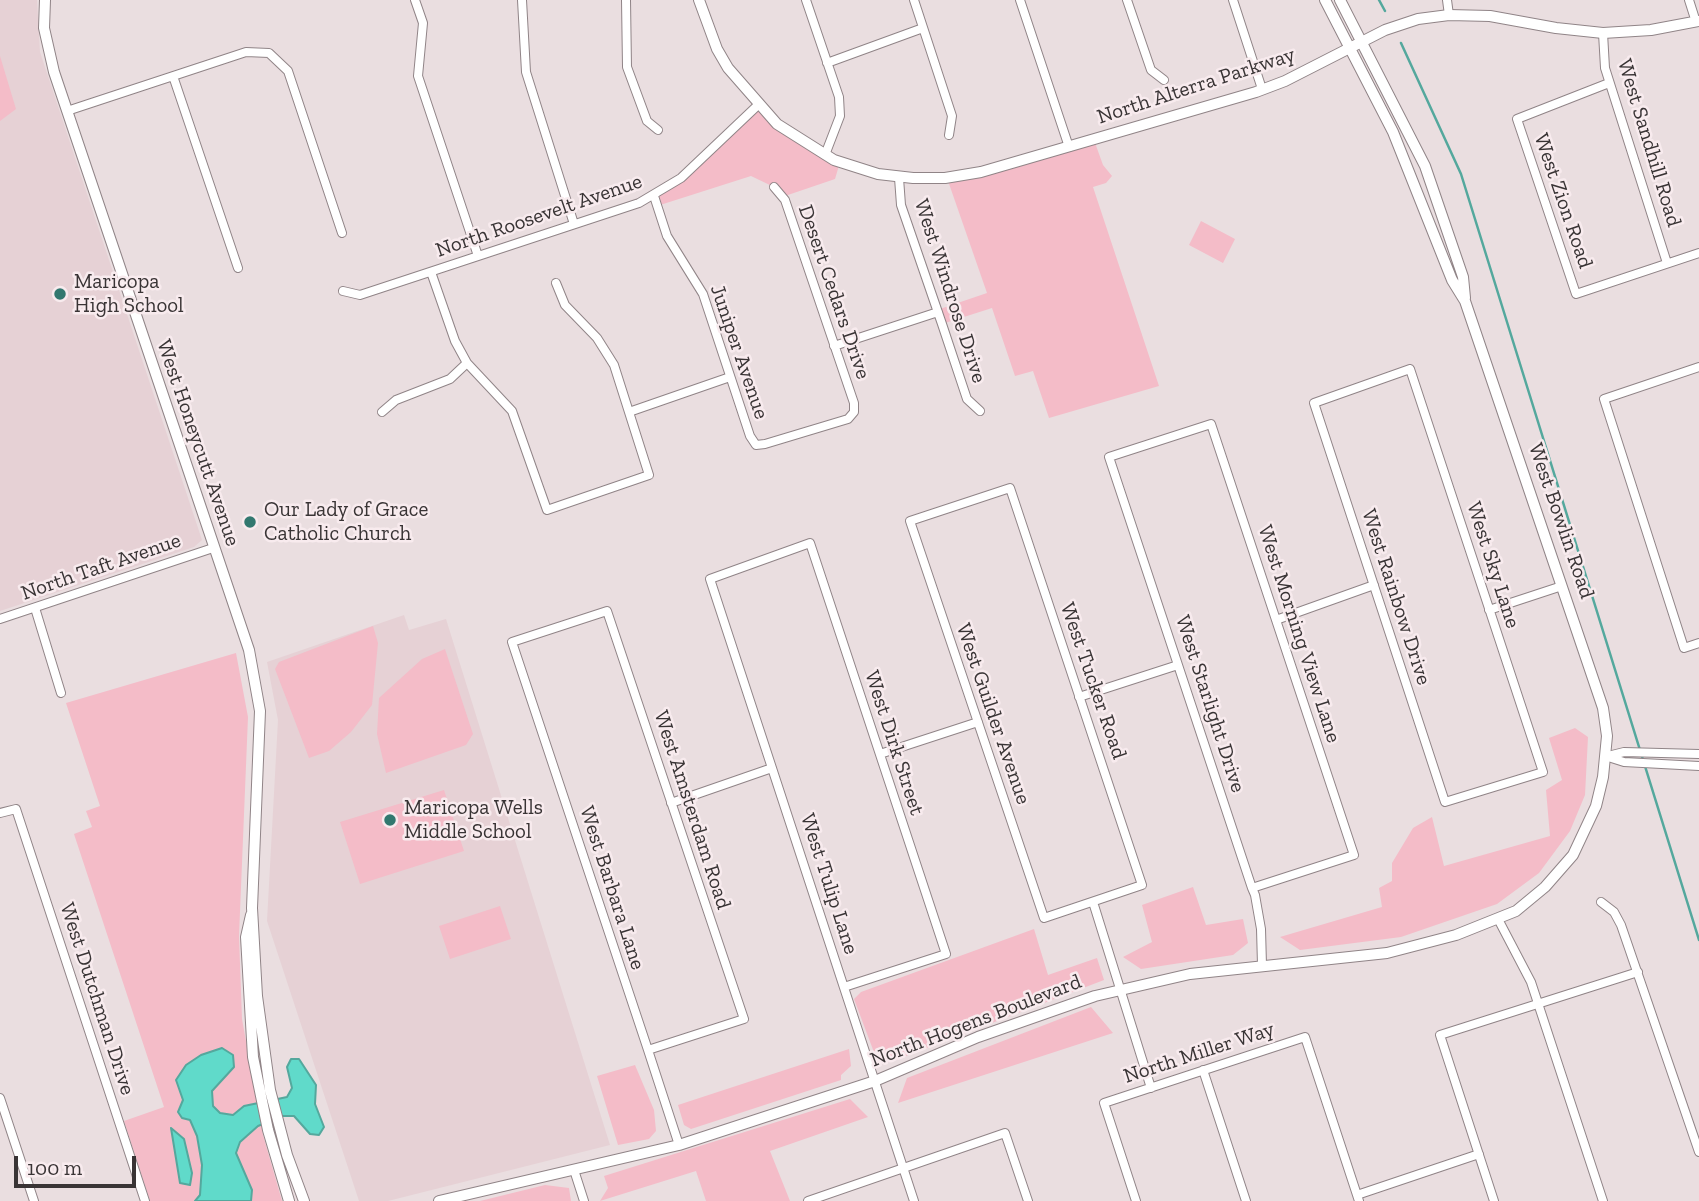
<!DOCTYPE html>
<style>
body{margin:0}
#map{position:relative;width:1699px;height:1201px;overflow:hidden;background:#eadee0;font-family:"Zilla Slab",serif}
canvas{display:block}
.scale{position:absolute;left:14px;top:1156px;width:122px;height:32px;box-sizing:border-box;border:4px solid #393435;border-top:0;padding-left:9px;font-size:21px;line-height:24px;white-space:nowrap;color:#393435;-webkit-text-stroke:5px #f8ebee;paint-order:stroke}
</style>
<div id="map">
<canvas width="1699" height="1201"></canvas>
<div class="scale">100 m</div>
</div>
<script>
const ctx = document.querySelector('canvas').getContext('2d');
ctx.lineJoin = 'round';
function paint(path, color) { ctx.fillStyle = color; ctx.fill(path, 'evenodd'); }
const shape = rows => new Path2D(rows.map(r => 'M' + r).join(''));
function strokePath(path, color, width, dash) { ctx.strokeStyle = color; ctx.lineWidth = width; ctx.lineCap = dash ? 'butt' : 'round'; ctx.setLineDash(dash || []); ctx.stroke(path); }
function write(font, color, halo, rows, align = 'center') {
  ctx.font = font + ' "Zilla Slab",serif'; ctx.lineWidth = 5; ctx.setLineDash([]); ctx.textBaseline = 'middle'; ctx.strokeStyle = halo; ctx.fillStyle = color; for (const [text, x, y, turn = 0] of rows) {
    ctx.save(); ctx.translate(x, y); ctx.rotate((+turn || 0) * Math.PI / 180); ctx.textAlign = isNaN(turn) ? turn : align; if (halo) ctx.strokeText(text, 0, 0); ctx.fillText(text, 0, 0); ctx.restore();
  }
}
paint(shape([
 [0,0,37,0,40,52,202,540,194,547,0,611],
 [404,615,409,630,446,619,610,1145,388,1201,359,1201,267,921,278,720,267,662]
]), '#e6d1d5');
paint(shape([
 [0,56,16,109,0,121],
 [758,105,840,162,835,179,782,197,774,187,751,176,657,206,654,196,670,186],
 [1094,140,1103,165,1112,176,1106,183,1093,187,1159,386,1049,418,1033,371,1015,376,992,308,942,324,937,310,987,293,947,178],
 [1201,221,1235,239,1223,263,1189,245],
 [373,626,378,643,372,705,351,732,329,751,309,758,275,669,279,662],
 [445,649,473,734,466,745,386,773,377,734,379,698,422,659],
 [236,653,248,717,239,936,242,1019,263,1135,282,1201,150,1201,124,1121,164,1107,74,834,92,827,86,811,100,806,66,703],
 [1575,728,1588,737,1585,795,1570,831,1539,873,1497,904,1401,937,1300,950,1280,937,1382,907,1379,888,1392,881,1392,863,1413,828,1432,817,1444,866,1550,836,1546,790,1562,780,1549,738],
 [444,790,464,851,360,884,340,822],
 [1193,887,1206,925,1243,919,1248,943,1233,955,1141,969,1123,957,1152,942,1142,905],
 [500,906,511,939,450,959,439,926],
 [1034,929,1048,975,1097,958,1104,980,890,1062,878,1063,854,999,861,992],
 [1091,1007,1113,1033,898,1103,907,1078],
 [849,1049,851,1066,841,1075,841,1080,691,1129,684,1125,678,1105],
 [635,1065,654,1110,656,1131,649,1139,618,1145,597,1076],
 [850,1099,868,1117,770,1151,790,1201,706,1201,696,1171,600,1201,608,1188,604,1176],
 [545,1185,569,1188,571,1201,480,1201]
]), '#f4bcc8');
const water = shape([
 [222,1048,233,1055,234,1067,212,1091,213,1106,220,1113,233,1115,244,1106,287,1097,292,1088,287,1067,291,1059,299,1059,316,1085,315,1104,324,1127,319,1135,310,1134,294,1116,283,1116,258,1126,240,1142,236,1153,252,1190,251,1201,195,1201,200,1195,202,1165,197,1136,190,1120,182,1118,178,1112,183,1100,176,1080,186,1065,201,1055,222,1048],
 [171,1128,184,1139,192,1173,190,1185,180,1183,171,1128]
]);
paint(water, '#60daca');
strokePath(water, '#54a89d', 2);
strokePath(shape([
 [1379,0,1385,11],
 [1401,43,1461,174,1699,940]
]), '#54a89d', 2.5);
const minor = shape([
 [415,0,423,23,418,76,478,256],
 [522,0,526,72,574,224],
 [626,0,627,67,647,121,658,130],
 [806,0,839,97,840,116,825,155],
 [914,0,952,116,949,135],
 [1020,0,1069,147],
 [1127,0,1151,70,1164,80],
 [1233,0,1262,89],
 [1447,0,1449,15],
 [1689,0,1696,22],
 [1603,33,1605,68,1667,263],
 [827,63,923,28],
 [173,76,238,268],
 [1609,83,1517,119,1576,294,1699,253],
 [67,111,246,52,269,53,288,71,342,233],
 [899,178,901,205,942,324,967,399,980,411],
 [654,196,667,236,703,294,750,436,756,445,765,444,848,419,854,412,854,403,785,200,774,187],
 [431,272,455,341,467,363,512,411,547,510,649,475,614,365,597,338,565,305,556,283],
 [343,291,360,295,639,203,681,178,758,105],
 [834,346,938,312],
 [1699,367,1604,399,1684,648,1699,643],
 [1410,369,1543,772,1445,802,1314,403,1410,369],
 [382,412,396,400,450,379,467,363],
 [629,412,730,377],
 [1010,488,1142,885,1044,918,910,521,1010,488],
 [35,608,61,693],
 [1489,610,1562,586],
 [0,619,213,548],
 [1276,620,1374,585],
 [1079,697,1178,665],
 [880,754,978,722],
 [1605,756,1624,762,1699,766],
 [1608,756,1624,752,1699,754],
 [671,803,772,768],
 [0,813,16,809,145,1201],
 [1252,888,1354,855,1211,424,1109,457,1252,888,1255,895,1261,929,1262,965],
 [1093,902,1151,1088],
 [1601,902,1614,912,1621,925,1699,1152],
 [1498,919,1531,982,1603,1201],
 [844,987,946,954,810,543,710,579,914,1201],
 [648,1050,744,1019,607,611,512,642,648,1050,679,1145],
 [1203,1070,1246,1201],
 [0,1098,34,1201],
 [574,1170,584,1201],
 [1357,1195,1479,1154],
 [808,1201,1005,1133,1028,1201],
 [1136,1201,1104,1103,1305,1037,1359,1201],
 [1494,1201,1440,1035,1638,972]
]);
const tertiary = shape([
 [45,0,44,28,54,72,249,650,260,711,252,908,257,996,270,1090,287,1155,304,1201],
 [699,0,717,49,728,68,777,124,834,160,878,174,913,178,945,178,981,172,1256,92,1285,81,1385,30,1418,19,1449,15,1490,16,1556,28,1603,33,1651,30,1699,21],
 [1340,0,1425,166,1463,277,1465,298],
 [251,915,246,937,253,1057,268,1130,289,1201],
 [439,1201,679,1145,875,1081,978,1037,1095,996,1190,974,1387,953,1456,935,1516,911,1545,887,1573,855,1596,806,1603,777,1607,736,1603,708,1465,301,1452,280,1393,132,1325,0]
]);
strokePath(minor, '#908487', 10);
strokePath(tertiary, '#908487', 12);
strokePath(minor, '#fff', 8);
strokePath(tertiary, '#fff', 10);
for (const [x, y, r, color] of [
 [60,294,7,"#32786f"],
 [250,522,7,"#32786f"],
 [390,820,7,"#32786f"]
]) { const dot = new Path2D(); dot.arc(x, y, r, 0, 2 * Math.PI); ctx.fillStyle = color; ctx.fill(dot); strokePath(dot, '#f8ebee', 2.5); }
write('21px', '#393435', '#f8ebee', [
 ["North Alterra Parkway",1196,86,-18],
 ["West Sandhill Road",1649,143,73],
 ["West Zion Road",1563,201,71],
 ["North Roosevelt Avenue",539,216,-19],
 ["West Windrose Drive",950,291,72],
 ["Desert Cedars Drive",834,292,71],
 ["Juniper Avenue",739,352,71],
 ["West Honeycutt Avenue",198,443,71],
 ["West Bowlin Road",1561,521,71],
 ["West Sky Lane",1493,565,72],
 ["North Taft Avenue",101,567,-19],
 ["West Rainbow Drive",1396,597,72],
 ["West Morning View Lane",1299,634,72],
 ["West Tucker Road",1093,681,71],
 ["West Starlight Drive",1210,704,72],
 ["West Guilder Avenue",993,714,71],
 ["West Dirk Street",894,743,72],
 ["West Amsterdam Road",692,810,72],
 ["West Tulip Lane",829,884,72],
 ["West Barbara Lane",612,888,72],
 ["West Dutchman Drive",97,999,72],
 ["North Hogens Boulevard",976,1021,-21],
 ["North Miller Way",1199,1053,-18]
]);
write('21px', '#393435', '#f8ebee', [
 ["Maricopa",74,282],
 ["High School",74,306],
 ["Our Lady of Grace",264,510],
 ["Catholic Church",264,534],
 ["Maricopa Wells",404,808],
 ["Middle School",404,832]
], 'left');
</script>
